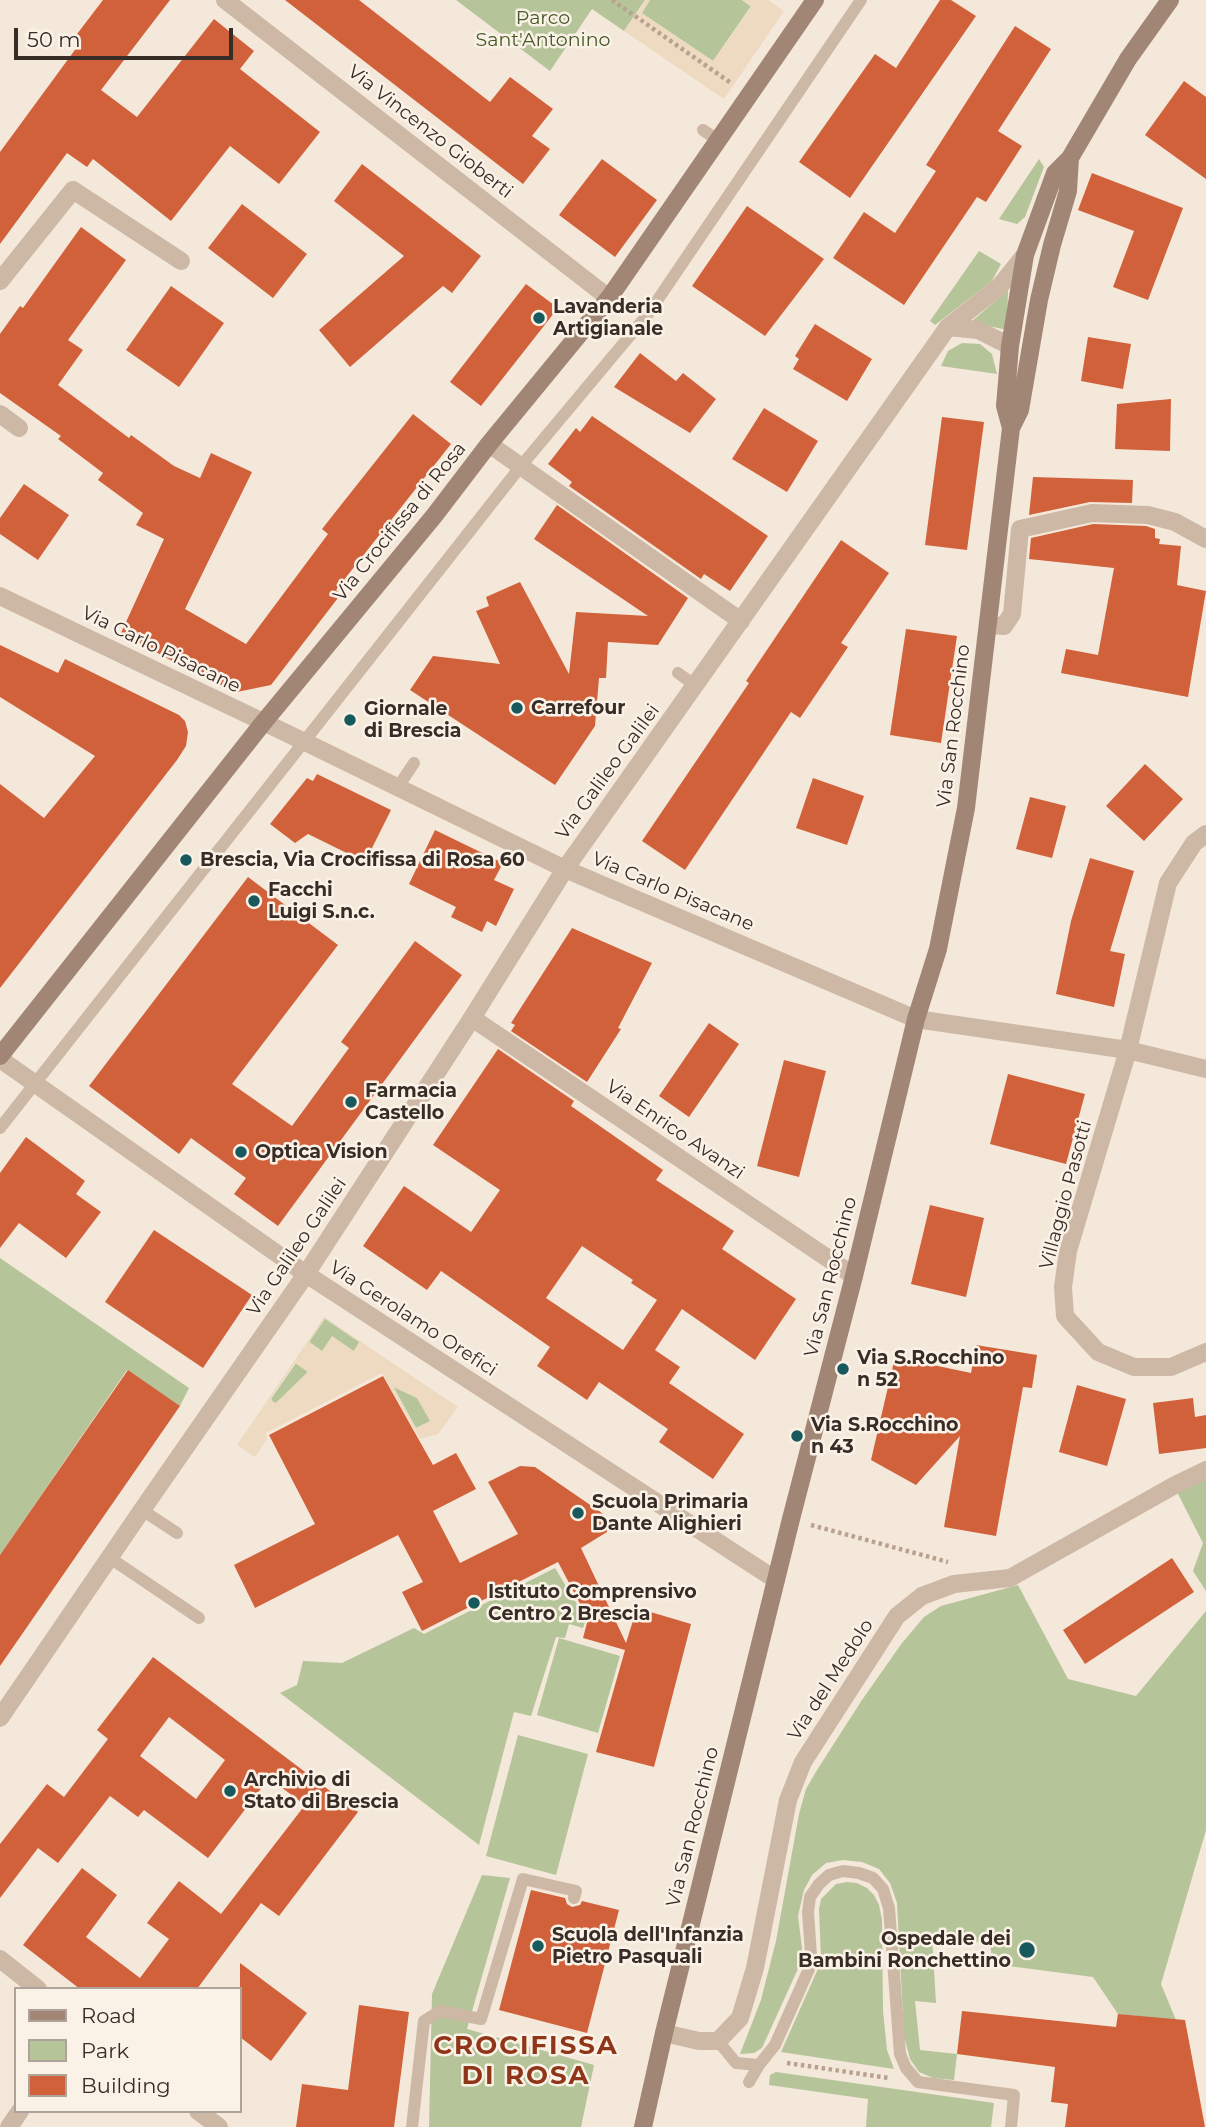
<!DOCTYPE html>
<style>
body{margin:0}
#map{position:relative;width:1206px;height:2127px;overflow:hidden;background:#f4e8da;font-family:Montserrat,sans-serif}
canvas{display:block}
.legend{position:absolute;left:14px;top:1987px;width:228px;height:126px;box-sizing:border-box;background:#fbf2e7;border:2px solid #ada39a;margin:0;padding:9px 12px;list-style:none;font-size:21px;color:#382c27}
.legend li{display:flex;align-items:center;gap:14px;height:35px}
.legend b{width:35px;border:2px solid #ada39a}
.scale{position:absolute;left:14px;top:28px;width:219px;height:32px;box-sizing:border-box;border:4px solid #382c27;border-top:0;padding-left:9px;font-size:21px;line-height:24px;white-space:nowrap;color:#382c27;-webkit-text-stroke:5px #fbf2e7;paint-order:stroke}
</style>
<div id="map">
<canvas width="1206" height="2127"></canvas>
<ul class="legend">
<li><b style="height:9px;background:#a18676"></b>Road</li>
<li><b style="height:19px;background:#b5c499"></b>Park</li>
<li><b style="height:19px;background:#d1613b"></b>Building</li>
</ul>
<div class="scale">50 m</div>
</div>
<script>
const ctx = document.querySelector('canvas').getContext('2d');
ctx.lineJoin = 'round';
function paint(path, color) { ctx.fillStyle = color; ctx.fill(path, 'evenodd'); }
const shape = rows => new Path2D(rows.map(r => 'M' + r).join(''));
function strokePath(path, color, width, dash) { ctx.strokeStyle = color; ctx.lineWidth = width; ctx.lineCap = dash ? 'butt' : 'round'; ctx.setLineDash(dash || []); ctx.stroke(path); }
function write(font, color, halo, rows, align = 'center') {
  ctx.font = font + ' Montserrat,sans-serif'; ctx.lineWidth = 5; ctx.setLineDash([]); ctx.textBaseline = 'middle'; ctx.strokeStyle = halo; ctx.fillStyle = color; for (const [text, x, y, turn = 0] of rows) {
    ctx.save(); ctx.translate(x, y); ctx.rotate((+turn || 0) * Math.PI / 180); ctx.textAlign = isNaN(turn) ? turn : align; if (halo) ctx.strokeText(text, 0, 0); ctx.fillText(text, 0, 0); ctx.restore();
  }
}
paint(shape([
 [456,0,645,0,624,31,592,9,550,71],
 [650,0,742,0,751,6,713,61,641,13],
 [1039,159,1044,167,1025,217,1017,224,999,219],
 [979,251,1001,264,992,281,935,325,930,321],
 [1008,290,1007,330,971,322],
 [962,343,980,344,992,354,997,374,941,366,948,351],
 [0,1258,189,1388,180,1406,127,1370,0,1555],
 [325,1318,360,1342,354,1351,322,1351,309,1342],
 [296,1363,308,1372,276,1403,273,1402,271,1399],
 [393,1386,417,1398,431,1421,416,1428],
 [1206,1479,1206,1591,1193,1571,1203,1543,1177,1492],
 [555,1568,586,1619,583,1628,569,1624,565,1638,556,1637,531,1716,514,1712,479,1845,280,1693,297,1685,303,1661,342,1663,414,1628,424,1634],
 [1018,1585,1068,1679,1136,1696,1206,1611,1206,1830,1161,1984,1176,2020,1118,2014,1093,1977,993,1964,990,1943,932,1937,936,2003,915,2001,920,2050,957,2054,954,2080,933,2078,919,2072,910,2059,904,2036,897,1903,890,1883,879,1869,862,1862,843,1860,826,1863,812,1875,804,1890,798,1916,802,1948,801,1962,762,2048,754,2053,740,2054,761,2000,776,1941,799,1814,806,1789,817,1770,862,1700,902,1643,924,1617,941,1606],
 [559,1638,620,1656,598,1733,537,1715],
 [518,1735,588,1754,556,1875,486,1856],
 [482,1875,510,1878,467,2029,594,2065,581,2127,429,2127,432,1994],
 [847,1882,857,1883,867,1888,874,1895,879,1905,882,1920,883,2011,887,2050,894,2069,781,2052,817,1971,821,1959,819,1909,821,1899,836,1884],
 [776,2072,994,2103,991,2127,866,2127,868,2099,769,2085,770,2075]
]), '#b5c499');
paint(shape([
 [645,0,650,0,642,13,713,61,751,7,742,0,768,0,784,11,724,99,624,31],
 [324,1317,458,1407,438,1434,420,1439,382,1373,266,1433,267,1439,255,1457,237,1445],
 [325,1319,359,1342,354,1351,332,1336,322,1351,309,1342],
 [295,1363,308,1372,276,1403,273,1402,271,1398],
 [393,1387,417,1398,430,1421,416,1428]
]), '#eddac0');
paint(shape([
 [103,0,170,0,101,90,137,117,214,19,254,51,240,69,320,132,279,184,230,146,171,221,93,159,87,167,67,153,0,244,0,152,80,43,74,38],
 [285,0,359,0,490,102,510,77,553,109,532,136,550,149,523,184],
 [940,0,951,0,976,16,850,198,799,162,875,54,896,68],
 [1015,26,1051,49,998,131,1022,146,986,202,977,197,904,305,833,258,864,212,895,233,936,171,926,165],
 [1184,81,1206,97,1206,179,1145,135],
 [602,159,657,200,615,257,559,215],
 [362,164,481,256,452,293,443,286,350,367,319,330,404,256,334,201],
 [1092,173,1183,208,1148,300,1113,287,1134,231,1078,210],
 [242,204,307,254,273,298,208,248],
 [747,206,824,259,765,336,692,286],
 [81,227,126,260,68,340,83,350,58,385,129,438,131,435,174,466,200,478,211,453,252,472,185,609,246,644,328,534,322,529,413,414,451,444,336,590,341,594,271,685,237,692,196,674,121,633,164,539,136,525,143,513,98,480,103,473,58,439,61,436,0,393,0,334,20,306,23,308],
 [526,284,558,308,481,406,450,382],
 [171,286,224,323,179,387,126,350],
 [815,324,872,359,847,401,793,369,799,359,795,356],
 [1088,337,1131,344,1123,389,1081,381],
 [640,353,676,381,683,373,716,399,690,433,614,387],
 [1171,399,1170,451,1115,449,1117,404],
 [764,408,818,441,787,492,732,459],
 [592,416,768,536,730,591,704,574,701,579,569,486,572,482,548,464,576,428,580,432],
 [942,417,984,422,967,550,925,545],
 [1033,477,1133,480,1132,503,1090,502,1029,515],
 [24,484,69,515,38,560,0,534,0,518],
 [557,505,688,598,658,645,608,642,606,678,599,678,595,726,555,785,410,690,433,656,500,664,476,611,489,606,486,597,520,582,569,674,576,612,648,616,534,539],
 [1093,524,1146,526,1155,529,1155,538,1160,539,1159,544,1181,546,1177,585,1206,591,1188,697,1061,673,1066,649,1098,655,1114,568,1029,559,1031,538],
 [841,540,889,573,841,643,848,647,800,718,791,712,685,870,642,841,749,683,746,681],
 [906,629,957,636,941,743,890,735],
 [0,645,58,673,65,659,179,715,185,721,188,732,186,746,177,760,0,988,0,784,44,818,95,756,0,697],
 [1145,764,1183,799,1144,841,1106,806],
 [317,774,391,810,365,862,308,834,295,843,270,824,307,778,313,781],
 [813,778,864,796,847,845,796,828],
 [1030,797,1066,806,1052,858,1016,849],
 [435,830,503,863,494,880,514,889,496,926,487,921,482,932,451,917,456,907,409,884],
 [1090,858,1134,871,1110,951,1125,954,1114,1007,1056,994,1071,921],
 [248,877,338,945,232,1084,292,1126,349,1048,341,1042,415,941,462,975,278,1226,234,1194,246,1178,191,1138,179,1154,89,1086],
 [572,928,652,963,618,1028,621,1029,587,1082,511,1031,515,1025,511,1023],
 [709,1023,739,1044,689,1117,659,1096],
 [498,1049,574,1101,571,1106,663,1170,656,1180,734,1231,722,1249,796,1299,755,1360,682,1309,655,1350,680,1367,669,1383,744,1434,713,1479,659,1442,668,1429,599,1382,587,1400,537,1366,550,1347,441,1271,427,1290,363,1246,404,1186,471,1232,500,1190,433,1145],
 [582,1246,633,1280,631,1283,657,1300,623,1350,546,1298],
 [784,1060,826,1071,799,1177,757,1166],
 [1008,1074,1085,1094,1066,1164,990,1144],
 [26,1137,85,1181,76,1194,101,1212,66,1258,19,1223,0,1248,0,1173],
 [930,1205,984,1218,966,1297,911,1284],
 [154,1230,252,1295,203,1368,105,1302],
 [976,1345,1037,1355,1032,1388,1023,1387,996,1536,944,1527,960,1436,916,1485,871,1460,895,1357,971,1373],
 [128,1370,180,1406,0,1666,0,1555],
 [383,1376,433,1465,456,1453,476,1489,433,1511,460,1563,518,1534,488,1482,520,1466,535,1467,602,1513,608,1523,607,1532,581,1548,626,1643,637,1608,691,1624,654,1767,596,1752,625,1650,583,1638,588,1619,558,1562,422,1631,402,1592,423,1582,398,1535,255,1608,234,1565,315,1524,269,1435],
 [1077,1385,1126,1399,1107,1466,1059,1452],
 [1193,1398,1195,1417,1206,1415,1206,1448,1159,1454,1153,1403],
 [1172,1558,1194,1592,1085,1664,1063,1630],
 [153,1657,358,1812,279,1916,261,1903,197,1989,80,1989,23,1945,82,1868,117,1895,86,1937,140,1978,169,1939,147,1923,179,1881,221,1914,305,1805,269,1778,208,1858,144,1810,138,1817,110,1796,58,1863,38,1848,0,1898,0,1844,47,1784,64,1797,108,1739,97,1730],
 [169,1717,225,1760,196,1799,140,1756],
 [531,1890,565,1898,567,1904,572,1907,580,1905,582,1901,619,1910,587,2033,499,2010],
 [240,1963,307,2013,271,2061,240,2037],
 [359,2005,409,2012,394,2127,296,2127,302,2084,348,2090],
 [962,2011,1116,2027,1118,2014,1185,2020,1205,2127,1065,2127,1068,2104,1051,2102,1055,2067,957,2054]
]), '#d1613b');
strokePath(shape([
 [612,0,731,83],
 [811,1525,948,1562],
 [787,2063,889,2078]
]), '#b9a18f', 4.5, [3.5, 3.5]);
strokePath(shape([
 [703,130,719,141],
 [678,673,696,686],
 [398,787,414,763],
 [0,1128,521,466,648,314,861,0],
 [142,1510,177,1533],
 [110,1558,199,1618],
 [718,2041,736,2063,759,2065,775,2045,809,1969,811,1955,808,1912,810,1897,819,1884,829,1875,843,1871,859,1873,873,1878,883,1889,889,1908,900,2054,906,2068,918,2082,1014,2095,1011,2127],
 [749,2082,759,2065],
 [412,2127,424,2021,440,2011,481,2019,523,1879,576,1891,574,1898]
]), '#cdb8a5', 12);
strokePath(shape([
 [225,0,609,298],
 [0,281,73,190,181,261],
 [948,327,978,330,1010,346],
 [0,414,19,428],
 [489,444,741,621],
 [0,596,305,742,565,869,916,1019,1128,1050,1206,1069],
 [988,625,1004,626,1012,614,1020,529,1092,513,1148,515,1175,522,1206,539],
 [1206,834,1194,843,1168,883,1128,1050,1068,1251,1063,1287,1065,1316,1098,1352,1134,1367,1171,1367,1206,1352],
 [472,1018,854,1276],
 [0,1059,306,1274,776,1580],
 [0,1718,142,1510,306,1274,472,1018,565,869,948,327,1000,286,1025,255],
 [0,1959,38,1989],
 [664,2033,699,2041,718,2041,740,2018,755,1968,788,1800,803,1762,897,1616,922,1596,954,1584,1010,1578,1175,1485,1206,1470],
 [198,2111,219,2127],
 [9,2127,20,2111]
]), '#cdb8a5', 18);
strokePath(shape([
 [1011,428,1005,406,1010,346,1025,255,1055,173,1070,158,1128,59,1170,0],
 [0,1056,263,723,434,516,489,444,609,298,815,0],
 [643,2127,664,2033,791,1519,854,1276,916,1019,938,949,966,808,1011,428,1020,410,1039,300,1052,245,1068,191,1070,158]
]), '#a18676', 18);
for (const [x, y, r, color] of [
 [539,318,7,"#18595e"],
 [517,708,7,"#18595e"],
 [350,720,7,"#18595e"],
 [186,860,7,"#18595e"],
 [254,901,7,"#18595e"],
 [351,1102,7,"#18595e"],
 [241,1152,7,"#18595e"],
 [843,1369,7,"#18595e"],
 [797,1436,7,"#18595e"],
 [578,1513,7,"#18595e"],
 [474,1603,7,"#18595e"],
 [230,1791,7,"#18595e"],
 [538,1946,7,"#18595e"],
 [1027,1950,9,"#18595e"]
]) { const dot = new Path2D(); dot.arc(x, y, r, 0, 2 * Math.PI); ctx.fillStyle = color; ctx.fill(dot); strokePath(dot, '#fbf2e7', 2.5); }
write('19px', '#475928', '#fbf2e7', [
 ["Parco",543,18],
 ["Sant'Antonino",543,40]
]);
write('19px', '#382c27', '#fbf2e7', [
 ["Via Vincenzo Gioberti",430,132,38],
 ["Via Crocifissa di Rosa",400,522,-51],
 ["Via Carlo Pisacane",161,650,26],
 ["Via San Rocchino",954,726,-83],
 ["Via Galileo Galilei",608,772,-54],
 ["Via Carlo Pisacane",673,892,23],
 ["Via Enrico Avanzi",675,1130,34],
 ["Villaggio Pasotti",1066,1195,-75],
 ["Via Galileo Galilei",297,1247,-56],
 ["Via San Rocchino",831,1277,-76],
 ["Via Gerolamo Orefici",413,1319,33],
 ["Via del Medolo",831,1680,-57],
 ["Via San Rocchino",693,1827,-76]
]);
write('bold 19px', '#382c27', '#fbf2e7', [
 ["Lavanderia",553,307],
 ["Artigianale",553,329],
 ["Carrefour",531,708],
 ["Giornale",364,709],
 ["di Brescia",364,731],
 ["Brescia, Via Crocifissa di Rosa 60",200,860],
 ["Facchi",268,890],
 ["Luigi S.n.c.",268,912],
 ["Farmacia",365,1091],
 ["Castello",365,1113],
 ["Optica Vision",255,1152],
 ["Via S.Rocchino",857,1358],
 ["n 52",857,1380],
 ["Via S.Rocchino",811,1425],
 ["n 43",811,1447],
 ["Scuola Primaria",592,1502],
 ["Dante Alighieri",592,1524],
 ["Istituto Comprensivo",488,1592],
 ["Centro 2 Brescia",488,1614],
 ["Archivio di",244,1780],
 ["Stato di Brescia",244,1802],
 ["Scuola dell'Infanzia",552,1935],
 ["Pietro Pasquali",552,1957],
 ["Ospedale dei",1011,1939,"right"],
 ["Bambini Ronchettino",1011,1961,"right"]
], 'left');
ctx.letterSpacing = '2px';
write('bold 26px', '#8f3518', '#fbf2e7', [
 ["CROCIFISSA",526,2046],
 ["DI ROSA",526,2076]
]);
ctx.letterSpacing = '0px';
</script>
